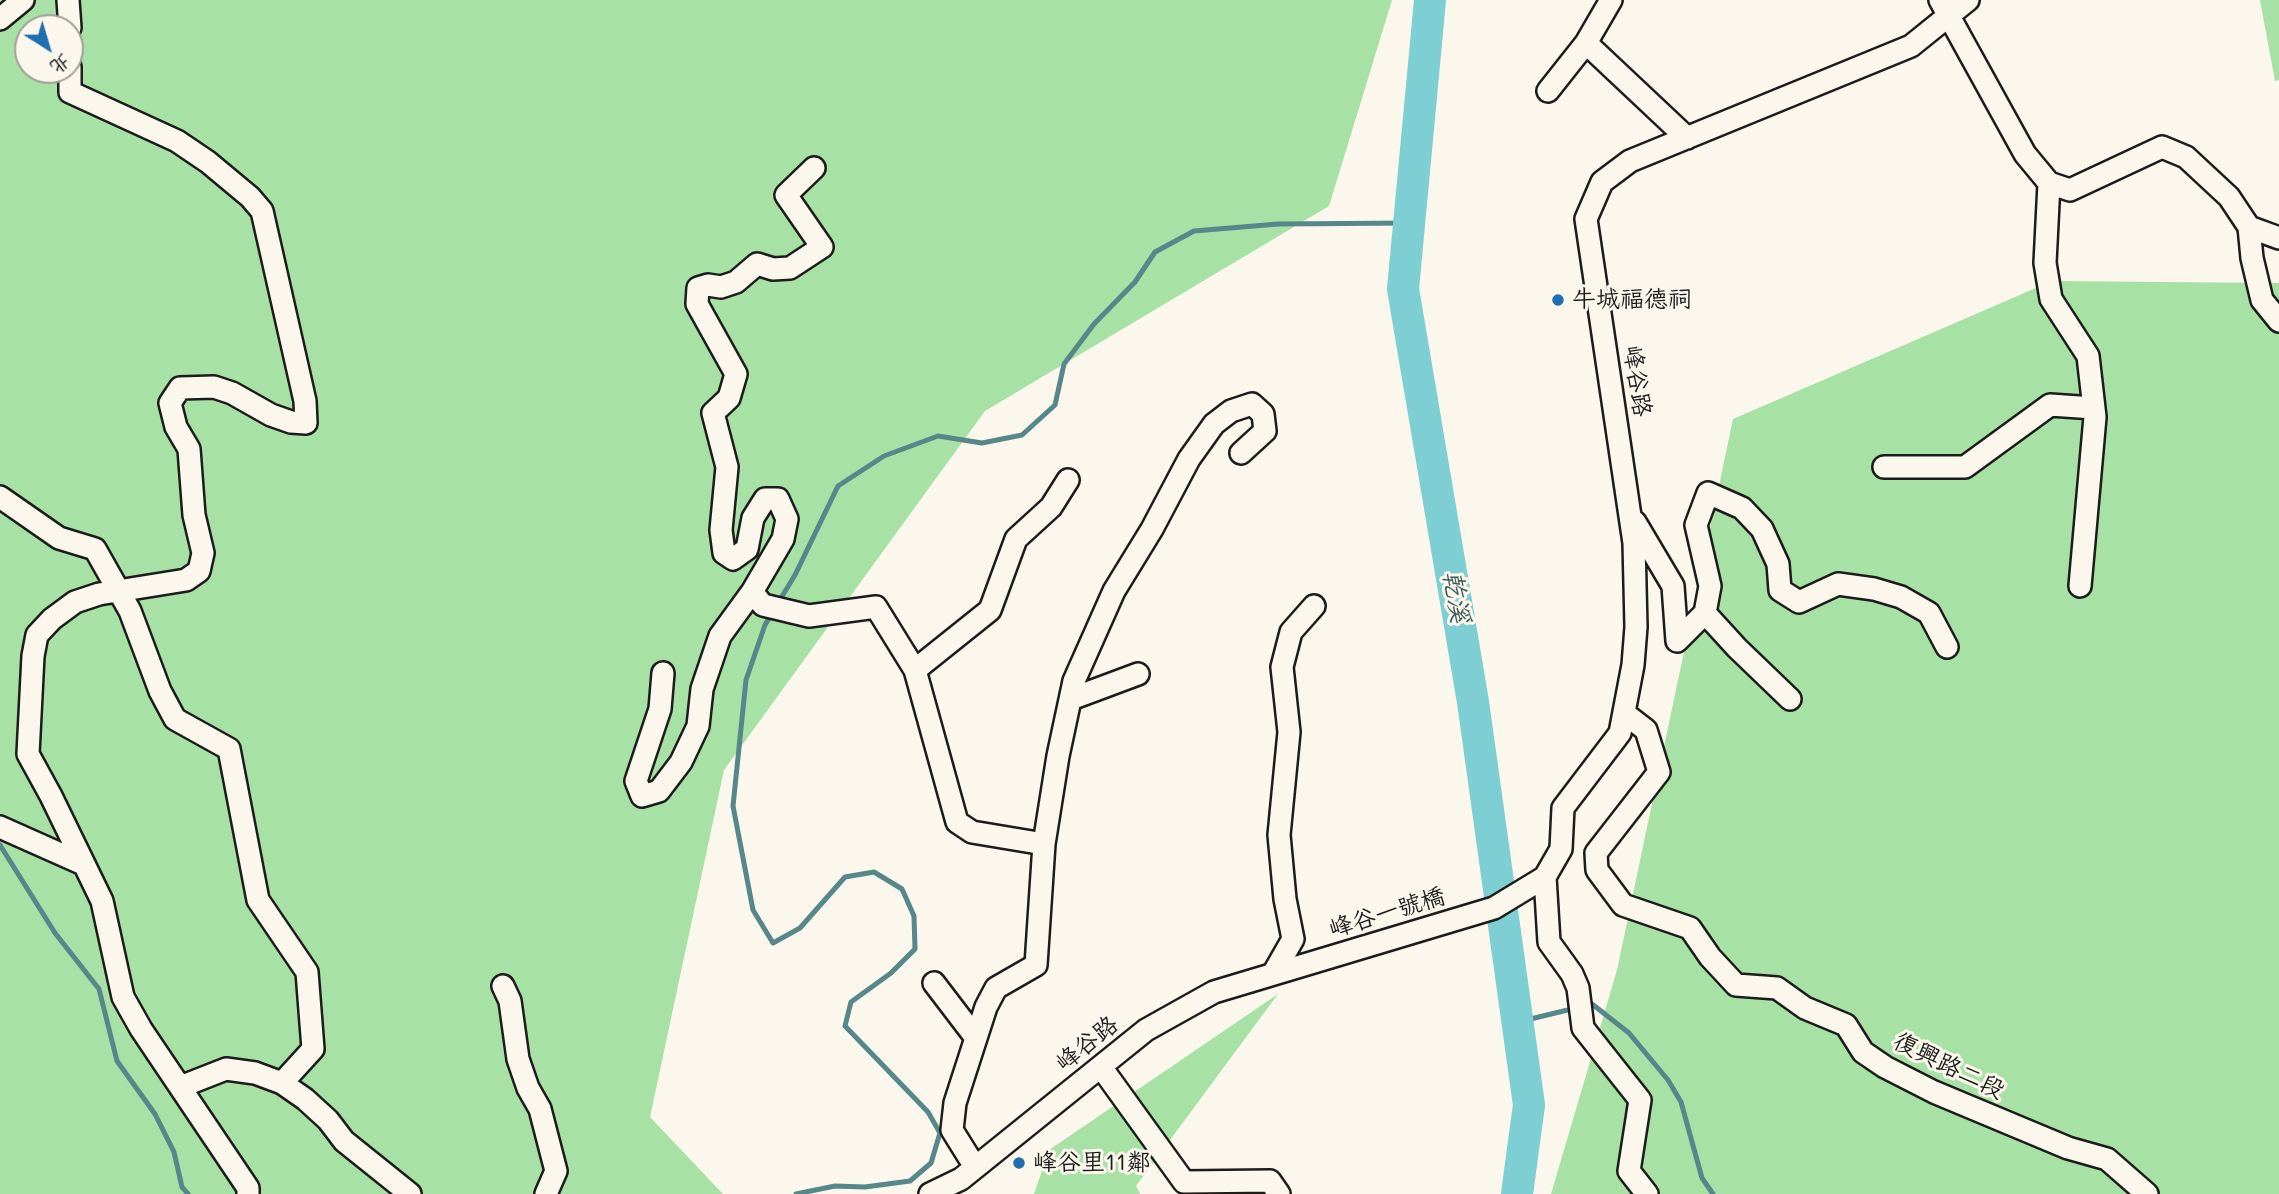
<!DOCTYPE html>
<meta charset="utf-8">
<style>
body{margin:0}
#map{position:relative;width:2279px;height:1194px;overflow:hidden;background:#fbf7ec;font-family:Mali,"LXGW WenKai TC",sans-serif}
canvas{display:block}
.north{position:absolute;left:14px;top:14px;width:70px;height:70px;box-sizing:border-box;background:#fbf7ec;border:2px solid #a29f99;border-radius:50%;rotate:143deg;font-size:19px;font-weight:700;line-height:28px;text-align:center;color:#1c1c1c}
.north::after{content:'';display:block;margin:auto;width:24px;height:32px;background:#1f6fb2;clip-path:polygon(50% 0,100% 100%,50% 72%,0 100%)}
</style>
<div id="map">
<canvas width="2279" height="1194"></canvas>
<div class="north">北</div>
</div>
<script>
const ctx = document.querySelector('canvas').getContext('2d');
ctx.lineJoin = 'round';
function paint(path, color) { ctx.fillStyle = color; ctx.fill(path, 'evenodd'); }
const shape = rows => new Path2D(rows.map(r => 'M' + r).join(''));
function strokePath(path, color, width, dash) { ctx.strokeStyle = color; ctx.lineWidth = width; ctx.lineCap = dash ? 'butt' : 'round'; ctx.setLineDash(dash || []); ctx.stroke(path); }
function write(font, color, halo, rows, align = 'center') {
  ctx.font = font + ' Mali,"LXGW WenKai TC",sans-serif'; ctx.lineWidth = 6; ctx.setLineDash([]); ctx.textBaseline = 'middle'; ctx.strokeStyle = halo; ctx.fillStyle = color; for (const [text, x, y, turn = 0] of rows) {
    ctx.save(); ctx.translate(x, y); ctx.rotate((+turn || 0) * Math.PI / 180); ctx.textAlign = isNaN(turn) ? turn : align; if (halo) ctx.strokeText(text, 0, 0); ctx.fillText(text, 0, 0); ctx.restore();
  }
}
paint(shape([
 [0,0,1392,0,1329,206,985,411,724,770,650,1117,723,1194,0,1194],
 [28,28,70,28,70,70,28,70],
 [2260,0,2279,0,2279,80,2275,81],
 [2052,281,2279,283,2279,1194,1551,1194,1617,970,1733,419],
 [1278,994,1136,1186,1140,1194,1034,1194,1049,1150]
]), '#a8e1a6');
strokePath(shape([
 [778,603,795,575,838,486,884,456,938,436,982,443,1022,435,1055,405,1064,364,1094,324,1135,282,1155,252,1194,231,1278,224,1409,223],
 [773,611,765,625,746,680,733,806,753,910,773,943,800,928,845,877,874,872,902,889,914,916,915,949,891,973,851,1002,845,1026,928,1112,940,1133,931,1163,910,1181,865,1187,835,1186,796,1194],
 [0,845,55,933,99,989,117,1061,155,1114,174,1152,182,1187,188,1194],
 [1585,1006,1592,1004,1629,1033,1668,1080,1681,1102,1702,1178,1713,1194],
 [1518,1022,1576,1008]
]), '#56878a', 5);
strokePath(shape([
 [1430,0,1403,289,1473,702,1529,1105,1517,1194]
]), '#7dcfd4', 32);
const minor = shape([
 [68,0,70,28],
 [1611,0,1586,43,1687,138],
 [1940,0,2025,154,2049,183,2070,190,2162,147,2186,157,2229,197,2249,227,2252,258,2262,300,2279,321],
 [0,19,23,0],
 [70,67,70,92,177,141,208,162,250,197,262,211,305,401,306,423,291,422,271,415,232,393,214,387,180,388,170,403,176,427,189,449,194,515,203,553,199,571,186,580,99,594,75,602,52,619,37,635,33,656,28,754,51,796,102,901,123,997,141,1029,248,1188,248,1194],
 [1548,91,1586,43],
 [814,168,786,195,822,247,790,268,773,269,757,264,736,282,721,287,708,285,698,288,697,304,736,374,729,398,713,413,727,467,721,530,724,553,733,559,747,549,753,518,765,499,778,499,787,519,783,539,752,592,763,605,809,616,876,607,915,670,957,822,972,832,1044,844],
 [2049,183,2045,263,2051,299,2088,356,2095,417,2080,586],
 [2249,227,2279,238],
 [1884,467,1965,467,2050,405,2094,408],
 [0,497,59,538,95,549,130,611,160,691,175,719,229,749,258,900,307,972,313,1049,282,1083],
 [1635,522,1673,586,1677,641,1705,613,1710,586,1696,525,1708,493,1742,508,1762,529,1778,564,1780,590,1799,602,1838,584,1874,589,1901,597,1929,613,1947,647],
 [1705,613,1737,648,1790,699],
 [915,670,990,610,1016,539,1051,507,1068,480],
 [663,673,660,709,636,781,642,796,659,791,681,762,698,726,702,689,720,636,752,592],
 [1071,699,1138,674],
 [1624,713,1646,730,1659,772,1596,853,1597,870,1623,905,1690,928,1710,957,1736,985,1777,988,1805,1008,1846,1025,1863,1052,1885,1067,1934,1092,2068,1148,2107,1159,2147,1194],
 [0,827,83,864],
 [1545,877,1549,942,1572,974,1578,988,1583,1028,1640,1100,1629,1171,1647,1194],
 [1273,974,1293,939,1285,899,1279,835,1289,732,1282,667,1291,632,1314,606],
 [934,983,976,1038],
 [503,986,510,1001,518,1059,528,1088,540,1109,556,1171,546,1194],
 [1101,1067,1184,1182,1270,1181,1279,1194],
 [180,1087,226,1069,255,1073,282,1083,305,1099,328,1120,344,1141,410,1194],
 [975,1167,952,1130,955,1103,986,1007,996,988,1036,965,1044,844,1058,756,1074,681,1114,591,1152,529,1189,459,1214,424,1231,411,1252,404,1263,414,1265,431,1241,453],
 [930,1194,961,1179,1146,1030,1214,992,1494,908,1545,877,1561,849,1563,808,1620,733,1633,665,1636,627,1634,543,1586,219,1602,182,1630,161,1911,46,1968,0]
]);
strokePath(minor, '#1c1c1c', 26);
strokePath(minor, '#fbf7ec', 21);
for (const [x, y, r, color] of [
 [1558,300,7,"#1f6fb2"],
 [1019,1163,7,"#1f6fb2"]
]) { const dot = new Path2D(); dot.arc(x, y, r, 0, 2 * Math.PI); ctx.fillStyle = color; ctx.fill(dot); strokePath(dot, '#fbf7ec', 2.5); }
write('24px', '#1c1c1c', '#fbf7ec', [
 ["牛城福德祠",1572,300],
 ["峰谷里11鄰",1033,1163]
], 'left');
write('24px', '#1c1c1c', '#fbf7ec', [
 ["峰谷路",1637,381,81],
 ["峰谷一號橋",1387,913,-17],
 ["峰谷路",1087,1044,-39],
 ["復興路二段",1949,1066,26]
]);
write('italic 26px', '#3e5b5c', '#fbf7ec', [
 ["乾溪",1456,597,80]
]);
</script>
